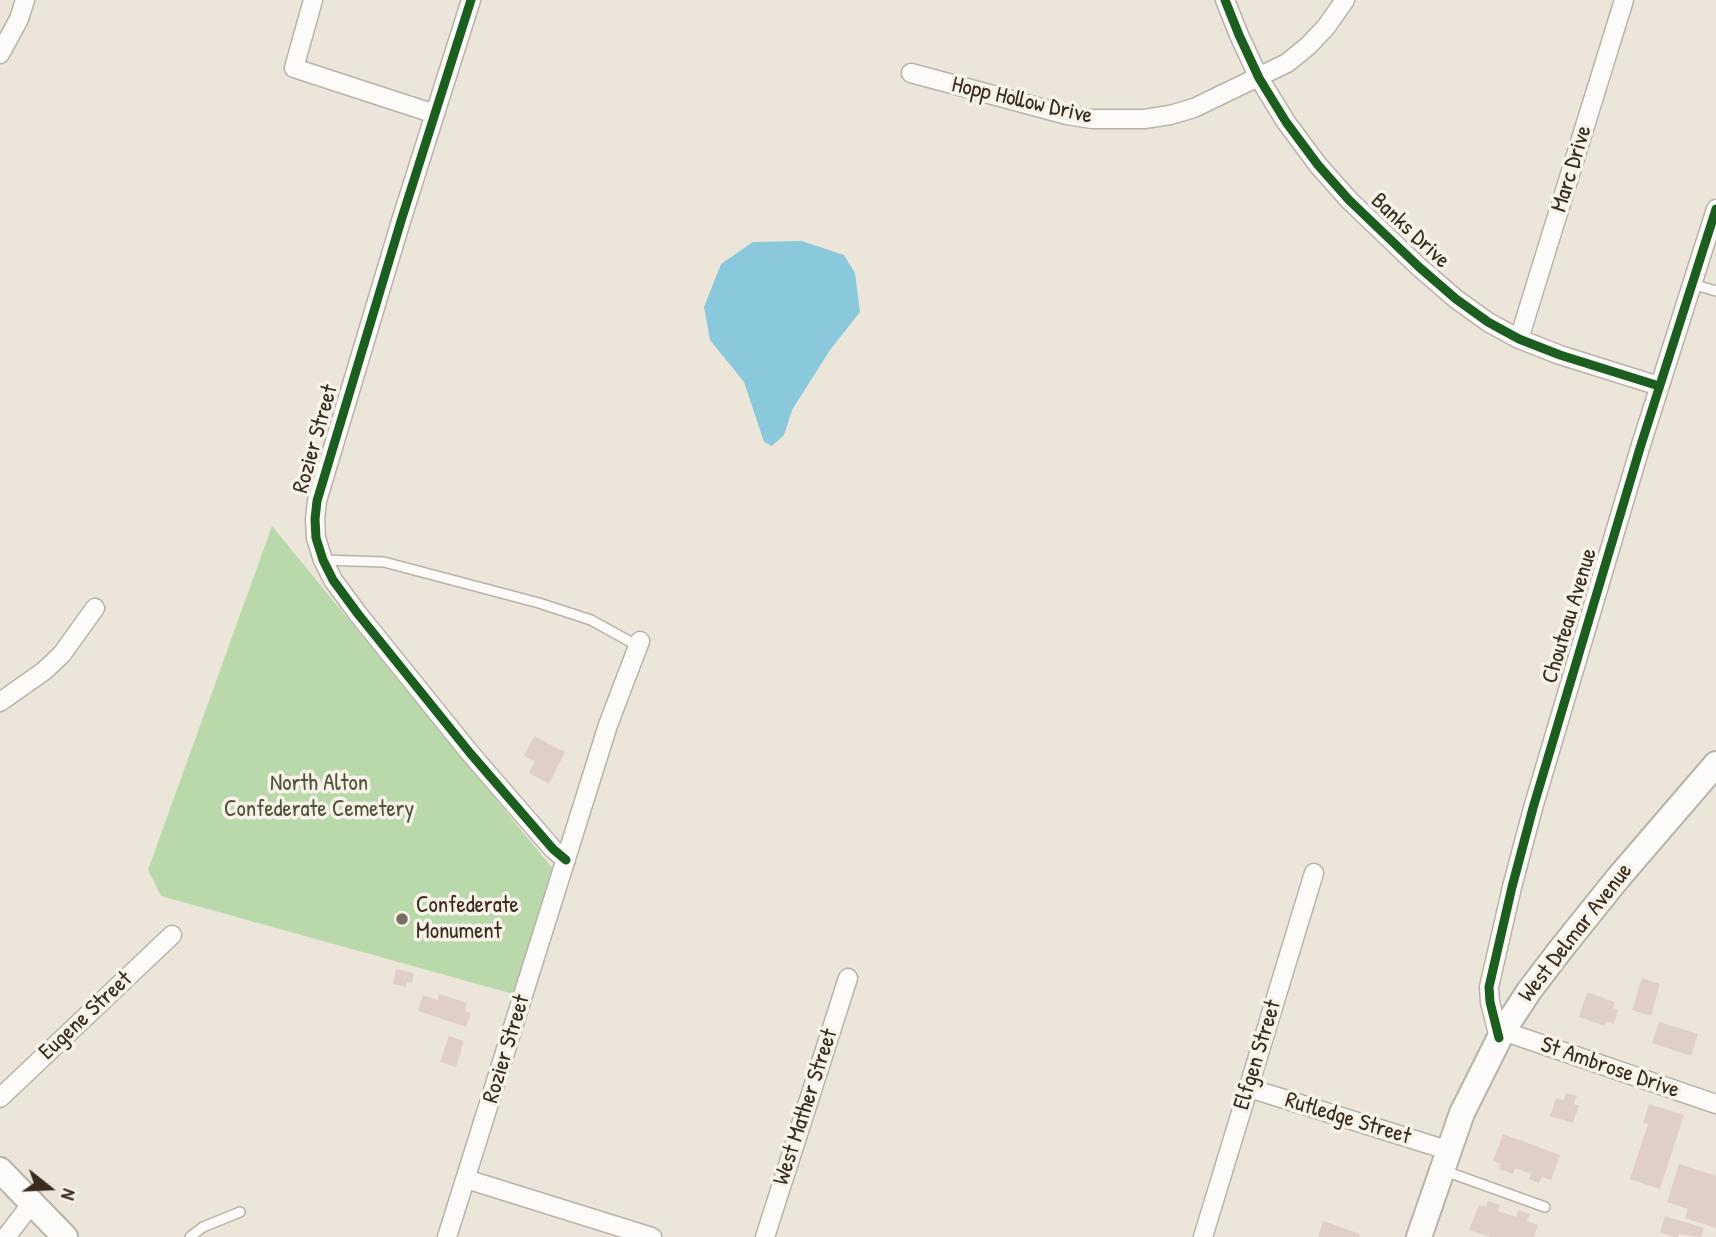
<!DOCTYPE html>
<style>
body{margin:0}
#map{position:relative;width:1716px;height:1237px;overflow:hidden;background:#ece6da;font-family:"Patrick Hand",sans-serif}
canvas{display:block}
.north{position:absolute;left:14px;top:1153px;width:70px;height:70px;-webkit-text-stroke:5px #f7f3e8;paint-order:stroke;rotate:108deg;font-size:19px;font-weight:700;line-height:28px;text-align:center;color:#3b2a1e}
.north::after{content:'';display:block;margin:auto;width:24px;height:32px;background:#3b2a1e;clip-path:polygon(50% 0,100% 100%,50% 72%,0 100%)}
</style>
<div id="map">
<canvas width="1716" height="1237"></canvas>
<div class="north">N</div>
</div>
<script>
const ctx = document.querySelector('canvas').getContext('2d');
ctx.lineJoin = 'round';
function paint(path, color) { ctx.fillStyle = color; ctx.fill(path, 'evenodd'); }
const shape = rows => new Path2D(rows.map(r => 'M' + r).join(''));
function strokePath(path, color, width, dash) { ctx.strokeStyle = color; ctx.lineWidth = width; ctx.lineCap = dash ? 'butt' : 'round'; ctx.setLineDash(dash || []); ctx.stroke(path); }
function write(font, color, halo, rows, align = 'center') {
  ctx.font = font + ' "Patrick Hand",sans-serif'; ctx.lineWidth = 7; ctx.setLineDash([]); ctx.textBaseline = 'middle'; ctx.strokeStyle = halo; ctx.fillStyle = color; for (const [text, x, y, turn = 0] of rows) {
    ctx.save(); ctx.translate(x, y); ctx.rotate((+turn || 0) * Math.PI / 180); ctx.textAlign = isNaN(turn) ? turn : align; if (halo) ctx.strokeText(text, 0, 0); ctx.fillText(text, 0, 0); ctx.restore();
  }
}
paint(shape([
 [272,526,554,870,517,995,161,896,148,870]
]), '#bad9ab');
paint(shape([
 [802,241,844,255,855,273,860,312,830,350,792,410,784,435,772,446,764,442,744,382,710,340,704,307,721,264,753,242]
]), '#89c9db');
paint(shape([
 [534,736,565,752,549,784,529,773,535,761,524,756],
 [396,969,414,973,412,983,407,982,406,987,393,984],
 [1642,978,1660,984,1651,1016,1632,1010],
 [1587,992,1615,1002,1613,1008,1618,1010,1614,1024,1606,1022,1605,1026,1579,1017],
 [439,994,467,1003,465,1011,471,1013,466,1027,418,1011,423,995,438,1000],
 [1659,1022,1698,1034,1691,1056,1652,1043],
 [449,1036,464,1041,456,1067,440,1062],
 [1566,1093,1577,1096,1574,1104,1579,1106,1573,1123,1550,1116,1556,1098,1564,1100],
 [1649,1104,1684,1115,1660,1189,1630,1179,1648,1124,1643,1123],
 [1503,1134,1560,1155,1551,1180,1542,1177,1539,1183,1529,1179,1531,1174,1515,1168,1513,1174,1499,1169,1501,1164,1493,1161],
 [1679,1164,1716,1176,1716,1228,1685,1218,1688,1209,1667,1202],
 [1488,1201,1500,1205,1498,1211,1516,1217,1518,1210,1530,1214,1527,1221,1538,1225,1534,1237,1490,1237,1469,1230,1479,1205,1486,1207],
 [1665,1216,1704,1228,1701,1237,1679,1234,1678,1237,1674,1237,1660,1232],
 [1323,1221,1360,1234,1359,1237,1318,1237]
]), '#e0cfc9');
const lane = shape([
 [1692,284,1716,291],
 [323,560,384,562,539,603,591,620,638,646],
 [1445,1171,1545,1207],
 [190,1237,203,1227,240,1212]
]);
const street = shape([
 [313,0,294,68,435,114],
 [471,0,401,221,317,501,315,519,316,538,323,560,333,580,358,614,470,753,553,849,566,860],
 [1225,0,1239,35,1259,78,1286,122,1318,165,1349,200,1419,267,1456,299,1488,322,1519,339,1560,355,1659,386],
 [0,54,19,19,25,0],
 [911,73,1067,115,1092,119,1144,119,1170,115,1194,108,1287,63,1308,46,1326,27,1345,0],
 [1519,339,1624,0],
 [0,702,44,671,62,654,95,608],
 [1503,1031,1716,1104],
 [1499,1038,1490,1002,1489,987,1512,887,1533,808,1640,448,1716,209],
 [1249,1088,1447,1150],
 [0,1098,172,935],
 [466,1179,652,1237],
 [6,1237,32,1203],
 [447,1237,608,725,640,641],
 [765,1237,848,978],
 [1203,1237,1314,873]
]);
const secondary = shape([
 [0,1170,65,1237],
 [1419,1237,1462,1113,1503,1031,1529,991,1561,949,1618,878,1716,764]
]);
strokePath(lane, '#b8b2aa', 12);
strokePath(street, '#b8b2aa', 21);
strokePath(secondary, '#b8b2aa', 28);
strokePath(lane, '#fcfbf9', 9);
strokePath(street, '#fcfbf9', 18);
strokePath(secondary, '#fcfbf9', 24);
strokePath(shape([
 [471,0,401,221,317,501,315,519,316,538,323,560,333,580,358,614,470,753,553,849,566,860],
 [1225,0,1239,35,1259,78,1286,122,1318,165,1349,200,1419,267,1456,299,1488,322,1519,339,1560,355,1659,386],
 [1499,1038,1490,1002,1489,987,1512,887,1533,808,1640,448,1716,209]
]), '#1b5e20', 9);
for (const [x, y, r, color] of [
 [402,919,7,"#796c60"]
]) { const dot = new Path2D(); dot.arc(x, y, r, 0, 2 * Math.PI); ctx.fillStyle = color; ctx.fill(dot); strokePath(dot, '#f7f3e8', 2.5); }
write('23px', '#3b2a1e', '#f7f3e8', [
 ["Hopp Hollow Drive",1022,101,13],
 ["Marc Drive",1572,169,-73],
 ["Banks Drive",1410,231,43],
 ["Rozier Street",316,439,-74],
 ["Chouteau Avenue",1570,616,-73],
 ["West Delmar Avenue",1576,933,-52],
 ["Eugene Street",86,1016,-43],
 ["Rozier Street",507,1049,-73],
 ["Elfgen Street",1258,1055,-73],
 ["St Ambrose Drive",1610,1068,19],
 ["West Mather Street",806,1107,-72],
 ["Rutledge Street",1348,1119,17]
]);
write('23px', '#505338', '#f7f3e8', [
 ["North Alton",319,784],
 ["Confederate Cemetery",319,810]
]);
write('23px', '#3b2a1e', '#f7f3e8', [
 ["Confederate",416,906],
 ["Monument",416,932]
], 'left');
</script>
